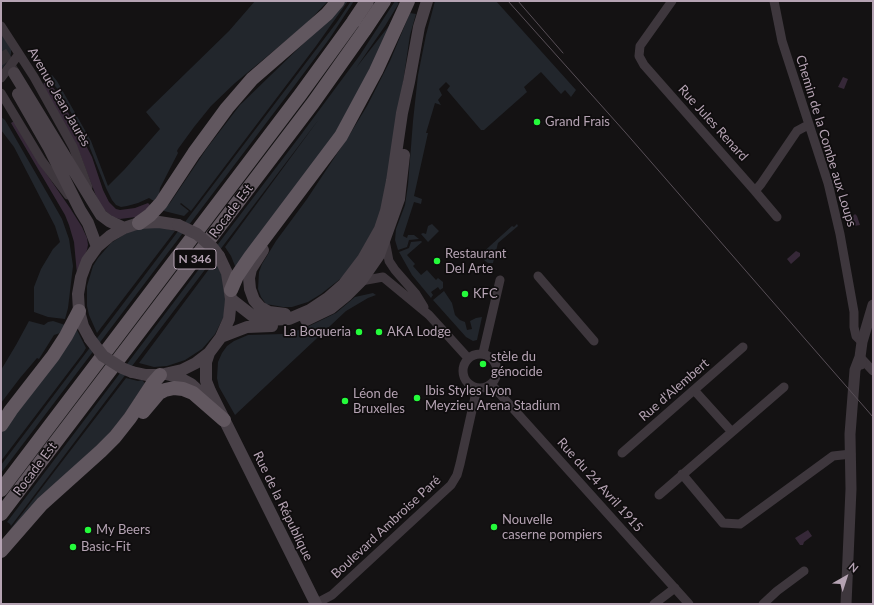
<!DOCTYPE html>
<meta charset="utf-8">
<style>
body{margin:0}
#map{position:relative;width:874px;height:605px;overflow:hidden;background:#141213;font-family:Lato,sans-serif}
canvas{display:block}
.frame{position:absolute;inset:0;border:2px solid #b5a3b3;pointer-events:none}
.north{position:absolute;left:826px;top:557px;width:40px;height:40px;-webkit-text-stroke:3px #0f0d0e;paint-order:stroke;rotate:39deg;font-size:11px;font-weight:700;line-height:16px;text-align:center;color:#b5a3b3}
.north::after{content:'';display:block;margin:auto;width:14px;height:18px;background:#b5a3b3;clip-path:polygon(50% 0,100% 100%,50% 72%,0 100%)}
</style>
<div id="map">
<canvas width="874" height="605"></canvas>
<div class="frame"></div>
<div class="north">N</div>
</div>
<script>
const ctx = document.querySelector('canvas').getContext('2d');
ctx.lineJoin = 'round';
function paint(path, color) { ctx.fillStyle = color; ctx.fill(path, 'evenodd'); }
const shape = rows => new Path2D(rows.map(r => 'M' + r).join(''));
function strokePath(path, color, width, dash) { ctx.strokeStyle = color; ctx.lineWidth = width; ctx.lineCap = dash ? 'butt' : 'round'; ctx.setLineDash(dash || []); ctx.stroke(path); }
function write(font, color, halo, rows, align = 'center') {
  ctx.font = font + ' Lato,sans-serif'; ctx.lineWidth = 3.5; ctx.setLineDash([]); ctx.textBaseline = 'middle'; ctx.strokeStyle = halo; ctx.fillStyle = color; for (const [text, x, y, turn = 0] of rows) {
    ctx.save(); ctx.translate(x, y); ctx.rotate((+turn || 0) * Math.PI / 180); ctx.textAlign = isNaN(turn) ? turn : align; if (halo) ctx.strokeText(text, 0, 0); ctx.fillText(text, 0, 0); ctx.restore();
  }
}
paint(shape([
 [255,1,328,1,306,24,235,83,211,106,194,127,178,149,177,151,178,153,160,188,159,194,154,201,149,198,138,203,127,206,121,207,116,205,112,200,106,188,86,138,56,87,48,78,52,75,57,81,91,141,108,186,124,170,160,129,146,112,229,31],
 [346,1,348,1,316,46,191,211,181,203,180,204,189,211,184,216,164,211,163,209,170,203,207,148,240,105,336,12],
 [351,1,354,1,330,38,295,85,1,473,1,465,207,193,337,22],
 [395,1,399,3,385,26,356,68,388,27,400,5,370,72,335,134,238,266,235,266,231,256,225,247,319,119,11,526,10,524,7,522,300,136,360,55],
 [435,1,496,1,576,90,571,97,565,90,561,94,541,72,524,87,527,92,484,130,481,130,447,90,450,86,446,82,439,89,442,95,438,100,441,105,435,103,426,133,428,133,414,196,422,199,421,204,414,202,403,236,407,238,408,235,414,235,419,239,409,240,407,247,398,250,395,240,396,229,405,205,408,185,413,121,418,75,426,35],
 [410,13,416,14,410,35,389,178,380,215,368,243,344,276,321,294,308,302,292,307,283,307,266,304,261,297,258,289,259,272,262,264,276,241,307,199,350,134,367,106,390,61],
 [1,32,11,49,11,53,10,58,1,70],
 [1,117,5,120,54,205,62,219,69,239,73,266,68,308,65,319,48,317,34,312,34,287,41,269,53,249,60,242,55,226,14,147,1,130],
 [432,224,439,231,428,242,421,234,423,233,426,234,428,226],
 [517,224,518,226,498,243,493,263,488,263,484,260,480,255,512,226,514,227],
 [147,227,164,228,175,231,97,333,89,315,87,306,87,286,93,266,98,258,111,243,128,232],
 [421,241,422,242,407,255,415,264,413,266,421,275,427,270,436,280,438,278,443,282,443,288,440,290,438,287,431,292,433,295,431,298,412,275,399,252,409,248,411,242],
 [215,261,222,275,226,287,224,316,215,334,202,349,185,360,167,366,154,367,139,363],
 [444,291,452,303,455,315,460,320,465,322,467,330,472,329,470,321,476,318,482,317,477,340,473,341,466,337,433,300],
 [373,293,376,295,368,298,346,311,235,415,219,387,217,378,218,362,222,353,227,346,234,341,248,335,283,334,303,329,336,313,355,297],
 [29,321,44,325,48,322,53,321,65,325,60,333,54,335,39,359,37,358,20,378,1,403,1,370,16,345],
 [77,330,86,348,83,353,1,461,1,432,9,419],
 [126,378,138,381,142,380,145,383,124,415,107,436,51,488,2,540]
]), '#22262c');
paint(shape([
 [843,77,848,79,844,89,838,87],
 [46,79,55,90,78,130,92,157,103,190,109,202,116,209,120,210,135,208,148,203,151,206,136,217,120,219,113,217,103,209,98,201,78,149,43,86,44,82],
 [14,121,39,163,70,208,82,227,87,238,88,245,87,250,77,274,74,242,69,225,65,215,11,123],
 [855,214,857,216,860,225,854,226,852,217],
 [796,251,800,253,800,256,791,264,787,259],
 [808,530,812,536,804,542,803,545,800,545,795,538]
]), '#362838');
strokePath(shape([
 [1,52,14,73]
]), '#342f33', 12, [12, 6]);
strokePath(shape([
 [672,1,640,46,639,56,644,65,755,191,761,184,797,131,808,125],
 [774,1,782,41,828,183,840,234,854,312,854,327,856,336,862,342],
 [1,26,34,77,73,147,88,187],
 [1,78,19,54],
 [1,93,42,161,68,195],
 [755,191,777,217],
 [385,240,389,261,395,270,416,294,424,307],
 [538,276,594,341],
 [361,281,383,277,429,315,468,358],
 [483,353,500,280],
 '463 371a17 17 0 1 1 34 0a17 17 0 1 1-34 0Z',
 [860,357,873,371],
 [491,384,689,604],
 [694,390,732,432],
 [622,453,743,347],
 [682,474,723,523,740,524,833,456,851,454],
 [659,495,784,387],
 [315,604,332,595,451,485,457,475,460,464,477,388],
 [654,604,675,588],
 [763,604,777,591,804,571]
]), '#3e373d', 9);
strokePath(shape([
 [861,364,860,357,862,342,873,305],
 [846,604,851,489,850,434,855,370,860,357]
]), '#3e373d', 11);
strokePath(shape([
 [14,73,96,207,101,215,109,221,124,228],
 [18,94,49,148,80,210,88,223,97,247],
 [263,250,251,269,249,278,250,289,254,300,260,307,269,312,285,314],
 [231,299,254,317,264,320,289,319,310,310,328,298,344,284,363,259,380,229,386,211,392,181,402,113,409,82,419,27,427,1],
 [306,320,331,308,347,295,361,281,379,255,399,199,404,155],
 [221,337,247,327,272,326],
 [90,339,83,326,79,311,78,294,81,277,87,261,97,247,110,236,124,228,139,223,159,222,178,225],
 [209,353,206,362,206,381,210,391,316,604],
 [132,372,146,375,160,375,182,370,196,363,209,353,221,337,229,319,231,299,227,273,219,256],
 [166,374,178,377,191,384,203,395]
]), '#494148', 12);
strokePath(shape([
 [139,223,150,215,161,203,194,153,227,108,252,79,327,14,338,1],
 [231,290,237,276,250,257,341,136,376,71,408,1],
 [143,412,159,393,165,390,174,388,183,389,193,393,224,420],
 [1,425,11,410,53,356,66,336,79,311],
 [1,490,300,95,353,22,367,1],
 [1,514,313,103,364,31,384,1],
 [1,551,42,504,101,451,115,437,130,418,153,383,160,375]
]), '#61575f', 14);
strokePath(shape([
 [508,1,625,132,873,417],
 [518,1,563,53]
]), '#584f57', 1);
strokePath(shape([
 [178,225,197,234,213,248,219,256],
 [90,339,103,356,122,368,132,372]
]), '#494148', 12);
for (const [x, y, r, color] of [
 [537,122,4,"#24fb3b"],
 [437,261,4,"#24fb3b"],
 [465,294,4,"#24fb3b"],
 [359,332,4,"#24fb3b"],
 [379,332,4,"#24fb3b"],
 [483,364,4,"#24fb3b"],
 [417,398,4,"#24fb3b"],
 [345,401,4,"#24fb3b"],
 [494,527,4,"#24fb3b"],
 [88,530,4,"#24fb3b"],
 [73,547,4,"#24fb3b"]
]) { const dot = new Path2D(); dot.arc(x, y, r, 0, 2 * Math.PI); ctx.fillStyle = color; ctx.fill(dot); strokePath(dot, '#0f0d0e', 1.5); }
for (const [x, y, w] of [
 [195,259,42]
]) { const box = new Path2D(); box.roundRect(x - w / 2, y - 10, w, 20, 3); ctx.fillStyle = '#0f0d0e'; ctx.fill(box); strokePath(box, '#b5a3b3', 1); }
write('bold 12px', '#b5a3b3', null, [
 ["N 346",195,259]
]);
write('13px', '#b5a3b3', '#0f0d0e', [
 ["Avenue Jean Jaurès",59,97,60],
 ["Rue Jules Renard",713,123,48],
 ["Chemin de la Combe aux Loups",826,141,73],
 ["Rocade Est",231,211,-53],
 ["Rue d'Alembert",674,390,-41],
 ["Rocade Est",35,469,-53],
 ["Rue du 24 Avril 1915",600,485,48],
 ["Rue de la République",283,506,64],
 ["Boulevard Ambroise Paré",386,527,-43]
]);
write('13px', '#b5a3b3', '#0f0d0e', [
 ["Grand Frais",545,122],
 ["Restaurant",445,254],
 ["Del Arte",445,269],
 ["KFC",473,294],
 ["La Boqueria",351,332,"right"],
 ["AKA Lodge",387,332],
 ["stèle du",491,357],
 ["génocide",491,372],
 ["Ibis Styles Lyon",425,391],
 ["Meyzieu Arena Stadium",425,406],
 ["Léon de",353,394],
 ["Bruxelles",353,409],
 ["Nouvelle",502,520],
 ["caserne pompiers",502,535],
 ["My Beers",96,530],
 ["Basic-Fit",81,547]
], 'left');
</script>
